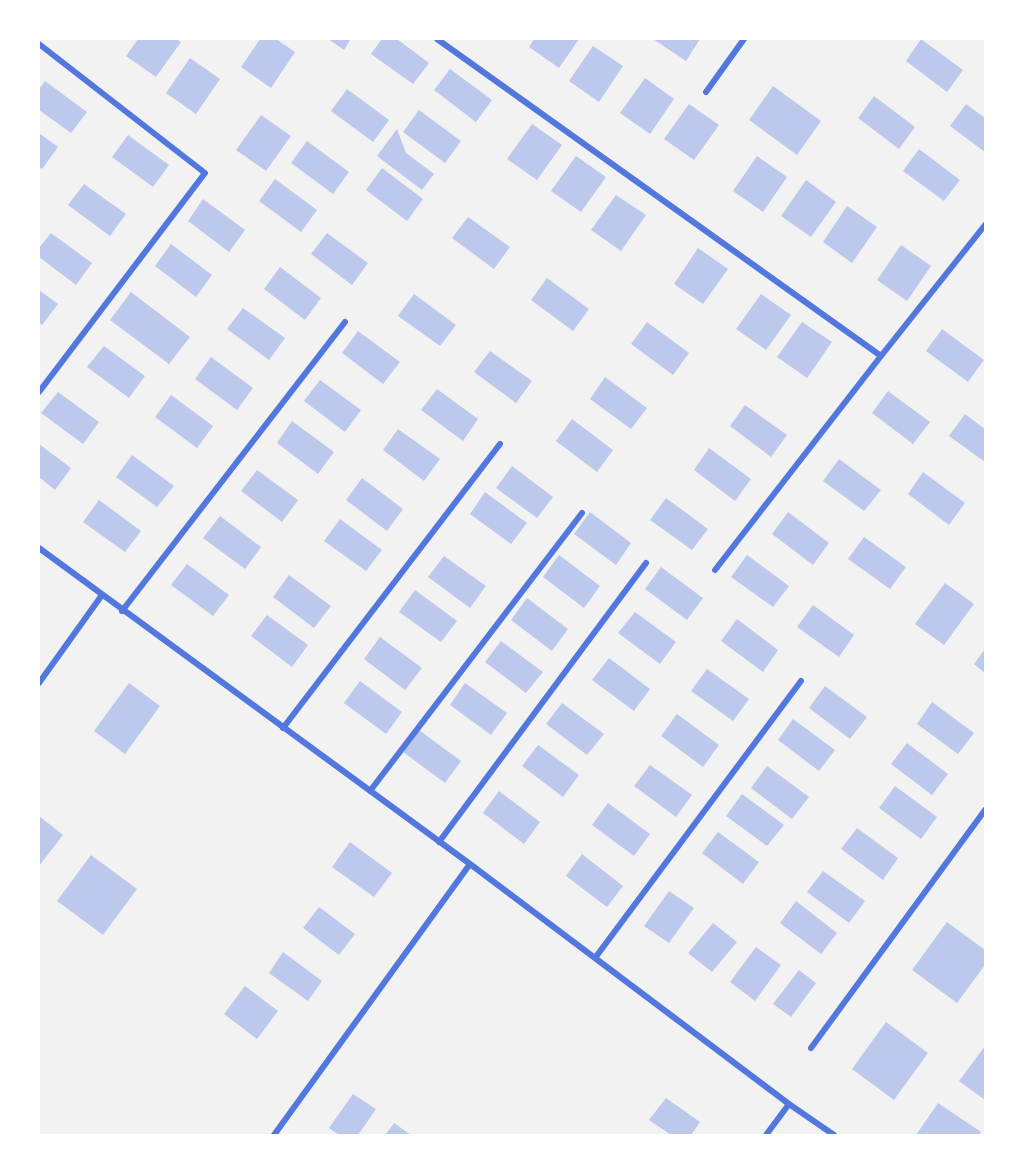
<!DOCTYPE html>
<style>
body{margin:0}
#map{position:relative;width:1024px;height:1174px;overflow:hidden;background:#f2f2f2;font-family:"Sofia Sans Condensed",sans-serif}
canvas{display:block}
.frame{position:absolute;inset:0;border:40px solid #fff;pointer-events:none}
</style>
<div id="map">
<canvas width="1024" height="1174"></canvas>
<div class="frame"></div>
</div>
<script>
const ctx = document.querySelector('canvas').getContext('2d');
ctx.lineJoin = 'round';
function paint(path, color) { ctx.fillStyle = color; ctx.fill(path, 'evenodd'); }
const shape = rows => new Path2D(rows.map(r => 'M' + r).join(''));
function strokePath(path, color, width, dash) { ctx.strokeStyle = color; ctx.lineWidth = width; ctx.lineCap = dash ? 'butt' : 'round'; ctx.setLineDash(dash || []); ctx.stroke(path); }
paint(shape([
 [138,39,176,39,181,42,156,77,126,56],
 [260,39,276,39,295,52,271,88,241,67],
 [328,39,351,39,344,50],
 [382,39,397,39,429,63,413,84,371,54],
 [534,39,579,39,559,68,529,47],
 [653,39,700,39,686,61],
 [921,39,963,70,947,92,906,61],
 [593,46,623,66,599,102,569,81],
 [190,58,220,79,196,114,166,93],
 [450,69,492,100,476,122,434,90],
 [645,78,674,99,650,134,620,113],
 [45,81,87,112,71,133,39,110,39,89],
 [773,86,821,121,797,155,749,120],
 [347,89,389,120,373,142,331,111],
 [874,96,915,127,899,149,858,118],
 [689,104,719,125,694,160,664,139],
 [966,104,985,118,985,152,950,126],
 [419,110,461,141,445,163,403,132],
 [261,115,291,136,266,171,236,150],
 [532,124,562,145,537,180,507,159],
 [397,129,406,153,434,174,422,190,377,156],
 [39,133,58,147,42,169,39,167],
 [128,135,169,165,153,187,112,157],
 [307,141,349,172,333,194,291,163],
 [919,149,960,180,944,201,903,171],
 [576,156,606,177,581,212,551,191],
 [757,156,787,177,763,212,733,191],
 [382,168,423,199,407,221,366,190],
 [275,179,317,210,301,232,259,201],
 [806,180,836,202,811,237,781,216],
 [84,184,126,214,110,236,68,205],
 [616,195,646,215,621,251,591,230],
 [203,199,245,230,229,252,188,221],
 [847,206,877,227,852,263,823,242],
 [468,217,510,247,494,269,452,238],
 [51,233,92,263,76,285,39,257,39,248],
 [327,233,368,263,352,285,311,254],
 [171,244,212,275,196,297,155,266],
 [901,245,931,266,907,301,877,280],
 [698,248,728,269,703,304,674,284],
 [280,267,321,298,305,320,264,289],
 [547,278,589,309,573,331,531,300],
 [39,290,58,304,42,325,39,323],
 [131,292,190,337,169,364,110,320],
 [414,294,456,325,440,346,398,316],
 [761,294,791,315,766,350,736,329],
 [243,308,285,338,269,360,227,329],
 [647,322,689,353,673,375,631,344],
 [802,322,832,342,807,378,777,357],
 [942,329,984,360,968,382,926,351],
 [358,331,400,362,383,384,342,353],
 [104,346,145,376,129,398,87,367],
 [490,351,532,381,516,403,474,372],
 [211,357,253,388,237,410,195,379],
 [605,377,647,408,631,429,590,399],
 [320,380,361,410,345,432,304,401],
 [437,389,478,419,463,441,421,410],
 [888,391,930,422,913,444,872,413],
 [58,392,99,422,83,444,41,413],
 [171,395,213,426,197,448,155,417],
 [745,405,787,435,771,457,730,426],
 [965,414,985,429,985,462,949,436],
 [572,419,613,450,597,472,556,441],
 [292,421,334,452,318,474,277,443],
 [398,429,440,459,424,481,383,450],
 [39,444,71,468,55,490,39,477],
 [709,448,751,479,735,501,694,470],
 [132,455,174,486,157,507,116,477],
 [839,459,881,490,864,511,823,481],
 [512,466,553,497,537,518,496,488],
 [257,470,298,500,282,522,241,491],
 [923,472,965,503,949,525,908,494],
 [362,478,403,509,387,531,346,500],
 [485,492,527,523,511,544,470,514],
 [666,498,708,529,692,550,650,520],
 [99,500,141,531,125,552,83,522],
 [590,512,631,543,616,565,574,534],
 [788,512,829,543,813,565,772,534],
 [220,516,261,547,245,569,203,538],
 [340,519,382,550,366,571,324,541],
 [864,537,906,567,890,589,848,559],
 [559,555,600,586,584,608,543,577],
 [747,555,789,586,773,607,731,577],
 [444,556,486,586,470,608,428,577],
 [187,564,229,595,213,616,171,585],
 [661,567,703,598,687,620,645,589],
 [289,575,331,606,314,628,273,597],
 [945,583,974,604,944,645,915,624],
 [415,590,457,621,441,642,399,612],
 [527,598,568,629,552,651,511,620],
 [813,605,854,635,839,657,797,627],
 [635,612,676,642,660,664,618,633],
 [267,615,308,645,292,667,251,636],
 [737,619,778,650,763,672,721,641],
 [380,637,422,668,405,690,364,659],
 [501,641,543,672,526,693,485,662],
 [985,649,985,673,974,664],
 [609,658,650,689,634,711,592,680],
 [707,669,749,699,733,721,691,691],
 [360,681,402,712,386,734,344,703],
 [129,683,160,706,125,754,94,731],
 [465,683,507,713,491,735,450,705],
 [825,686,867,717,850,739,809,708],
 [932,702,974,733,958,754,917,724],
 [562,703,604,734,587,755,546,724],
 [677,714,719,745,703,767,661,736],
 [793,719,835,750,819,771,778,740],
 [419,730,461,761,445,783,403,752],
 [907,743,948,774,932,795,891,764],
 [538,745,579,775,563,797,522,766],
 [650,765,692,795,676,817,634,786],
 [767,766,809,797,792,819,751,788],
 [895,786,937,817,921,839,879,808],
 [499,791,540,822,524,844,483,813],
 [742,794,784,825,767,846,726,816],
 [608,803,650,834,634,856,592,825],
 [39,816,63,835,39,866],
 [857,828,898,858,883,880,841,849],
 [718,832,759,862,743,884,702,853],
 [350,842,392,873,374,897,332,867],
 [582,854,623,886,607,907,566,876],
 [91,855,137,889,103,935,57,901],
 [823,871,865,901,849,923,807,892],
 [669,891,694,908,669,943,644,926],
 [796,901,837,933,821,954,780,923],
 [319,907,355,934,339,955,303,928],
 [947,922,985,950,985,965,957,1003,912,970],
 [713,923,737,942,712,972,688,953],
 [756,947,781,965,755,1001,730,982],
 [283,952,322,981,308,1001,269,973],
 [799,970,816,983,791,1017,773,1004],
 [245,986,278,1011,257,1039,224,1014],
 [886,1022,928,1053,894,1100,852,1069],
 [985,1046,985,1100,959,1081],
 [353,1094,376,1109,358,1135,339,1135,329,1128],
 [666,1098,700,1122,691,1135,671,1135,649,1120],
 [938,1103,981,1132,979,1135,916,1135],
 [394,1123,411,1135,385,1135]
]), '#bdc9ec');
strokePath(shape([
 [437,39,881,356],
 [39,44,205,173,39,392],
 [706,92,744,39],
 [39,548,470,864,789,1104,834,1135],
 [715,570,881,356,985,225],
 [122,611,345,322],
 [39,683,102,595],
 [283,728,500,444],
 [370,791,582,513],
 [439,842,646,563],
 [595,958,801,681],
 [811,1048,985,810],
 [274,1135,470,864],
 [766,1135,789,1104]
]), '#5277de', 6);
</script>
